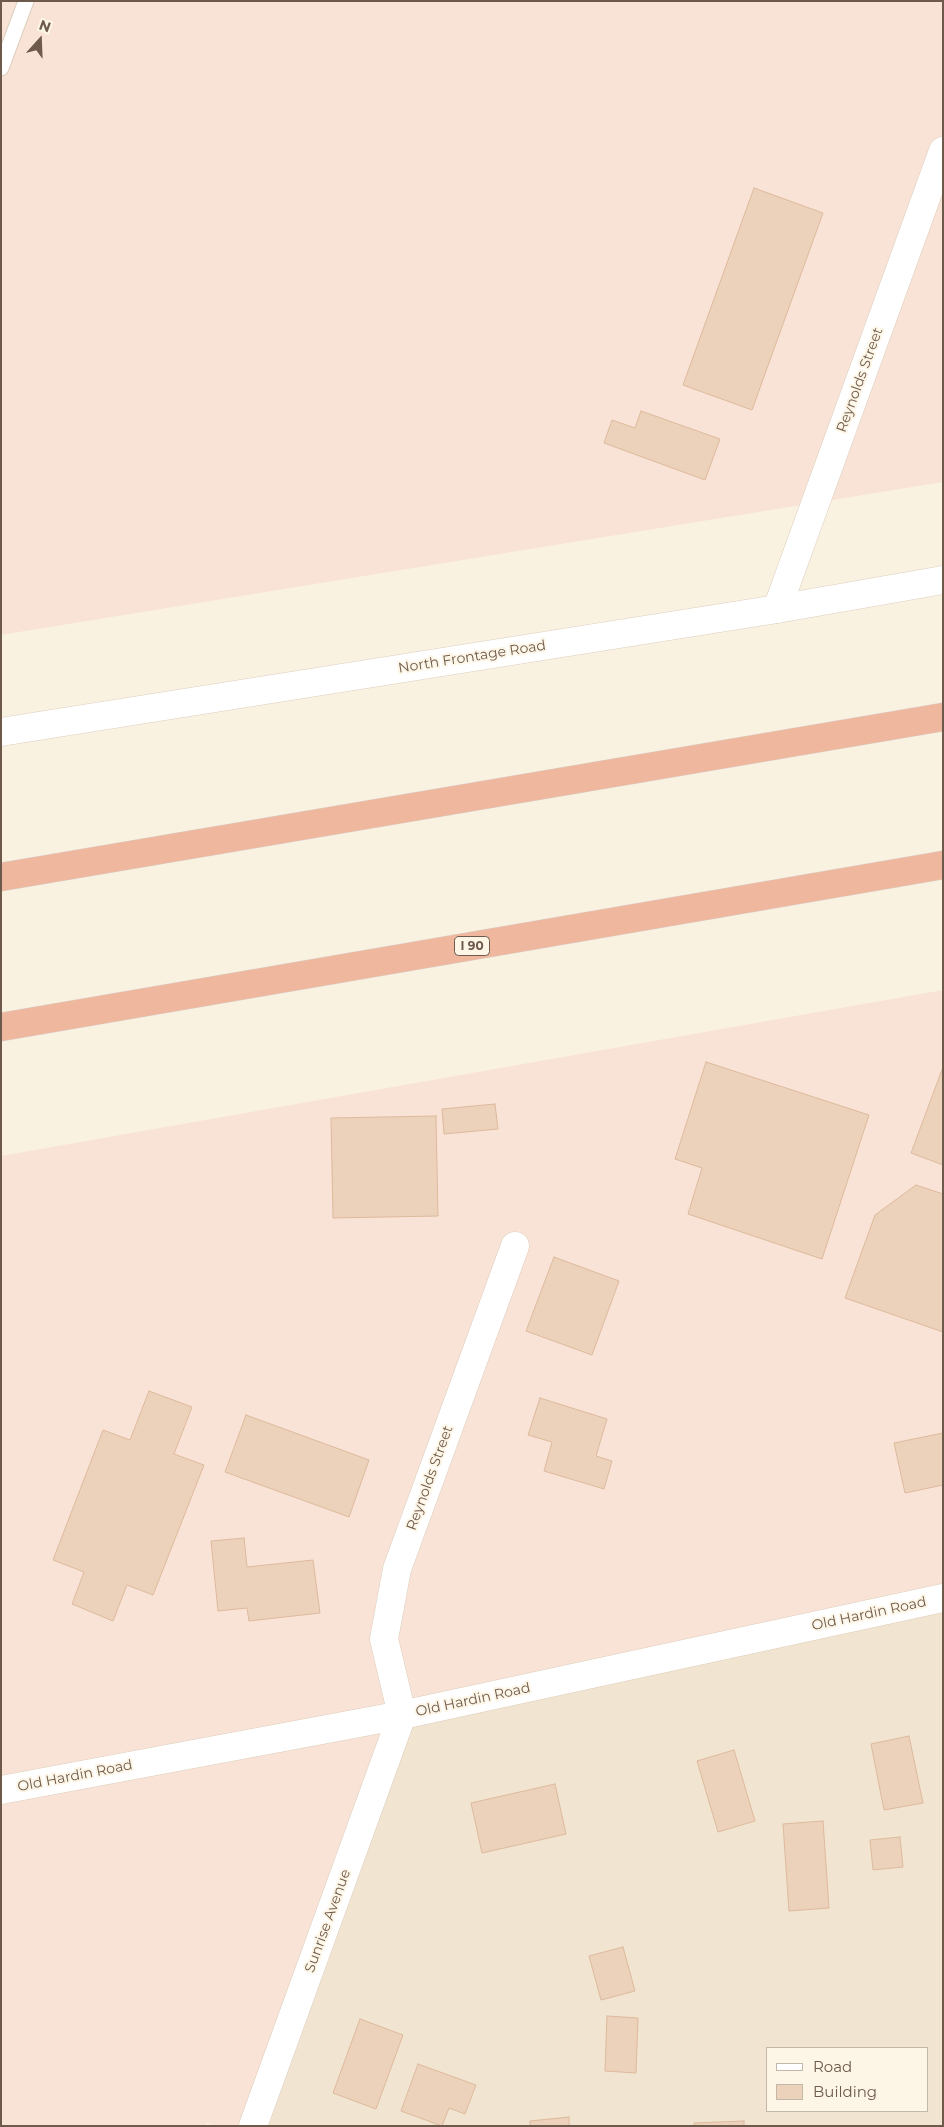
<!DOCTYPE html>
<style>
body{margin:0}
#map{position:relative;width:944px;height:2127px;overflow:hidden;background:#faf2e1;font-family:Montserrat,sans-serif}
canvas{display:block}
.frame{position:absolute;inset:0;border:2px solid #6e5a4b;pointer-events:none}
.legend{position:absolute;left:766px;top:2047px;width:162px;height:65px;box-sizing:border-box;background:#fdf6e7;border:1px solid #c4b8a9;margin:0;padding:6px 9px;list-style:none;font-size:15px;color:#6e5a4b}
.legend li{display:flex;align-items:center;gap:10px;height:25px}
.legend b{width:25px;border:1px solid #c4b8a9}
.north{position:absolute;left:15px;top:15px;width:50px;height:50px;-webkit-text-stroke:4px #fdf6e7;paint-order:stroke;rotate:20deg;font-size:14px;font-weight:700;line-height:20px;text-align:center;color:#6e5a4b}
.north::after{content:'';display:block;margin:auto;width:18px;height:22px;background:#6e5a4b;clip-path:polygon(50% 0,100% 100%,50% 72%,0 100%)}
</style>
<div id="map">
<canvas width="944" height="2127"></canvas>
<div class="frame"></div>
<ul class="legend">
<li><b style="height:6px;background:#fff"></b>Road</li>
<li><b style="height:14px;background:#edd2bb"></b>Building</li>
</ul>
<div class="north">N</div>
</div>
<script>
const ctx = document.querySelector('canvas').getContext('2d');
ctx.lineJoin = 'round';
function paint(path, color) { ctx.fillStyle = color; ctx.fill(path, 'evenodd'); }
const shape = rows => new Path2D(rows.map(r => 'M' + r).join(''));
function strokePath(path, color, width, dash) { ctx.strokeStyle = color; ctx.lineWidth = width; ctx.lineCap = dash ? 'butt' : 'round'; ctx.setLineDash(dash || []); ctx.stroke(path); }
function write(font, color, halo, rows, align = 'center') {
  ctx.font = font + ' Montserrat,sans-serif'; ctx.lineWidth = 4; ctx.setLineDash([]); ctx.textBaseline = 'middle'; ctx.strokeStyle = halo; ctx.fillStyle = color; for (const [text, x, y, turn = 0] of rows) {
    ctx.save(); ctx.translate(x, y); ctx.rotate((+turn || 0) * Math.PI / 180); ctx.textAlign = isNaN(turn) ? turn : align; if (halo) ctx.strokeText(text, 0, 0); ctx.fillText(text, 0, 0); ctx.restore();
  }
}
paint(shape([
 [943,1598,943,2126,253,2126,402,1715],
 [768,2048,928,2048,928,2111,768,2111]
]), '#f1e4d1');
paint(shape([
 [1,1,943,1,943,482,1,635],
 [943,990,943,1598,402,1715,253,2126,214,2126,207,2123,206,2126,1,2126,1,1156]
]), '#f9e3d6');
const building = shape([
 [754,188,823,213,752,410,683,385,754,188],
 [641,411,720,439,705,480,604,443,612,420,635,428,641,411],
 [706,1062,869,1115,822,1259,688,1214,702,1168,675,1159,706,1062],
 [943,1067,943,1165,911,1153,943,1067],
 [495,1104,498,1129,444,1134,442,1109,495,1104],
 [436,1116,438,1216,333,1218,331,1118,436,1116],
 [916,1185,943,1194,943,1332,845,1298,875,1215,916,1185],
 [554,1257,619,1281,592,1355,526,1331,554,1257],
 [149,1391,192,1407,174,1454,204,1465,153,1595,127,1585,113,1621,72,1604,84,1572,53,1560,103,1430,130,1440,149,1391],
 [540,1398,607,1419,596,1456,612,1461,604,1489,544,1471,552,1442,528,1435,540,1398],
 [246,1415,369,1460,349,1517,225,1472,246,1415],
 [943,1433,943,1485,905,1493,894,1443,943,1433],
 [244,1538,247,1567,313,1560,320,1613,249,1621,247,1608,218,1611,211,1541,244,1538],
 [909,1736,923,1803,884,1810,871,1744,909,1736],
 [734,1750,755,1821,718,1832,697,1761,734,1750],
 [555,1784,566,1834,482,1853,471,1803,555,1784],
 [823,1821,829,1908,789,1911,783,1824,823,1821],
 [900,1837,903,1867,873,1870,870,1840,900,1837],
 [623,1947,635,1991,601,2000,589,1956,623,1947],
 [607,2016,638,2018,636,2073,605,2071,607,2016],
 [360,2019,403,2035,376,2109,333,2093,360,2019],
 [418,2064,476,2085,465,2114,449,2108,442,2126,401,2111,418,2064],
 [569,2117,569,2126,530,2126,530,2121,569,2117],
 [744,2121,744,2126,694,2126,694,2123,744,2121]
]);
paint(building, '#edd2bb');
strokePath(building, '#deba9d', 1);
const service = shape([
 [1,68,26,1]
]);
const minor = shape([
 [777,609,943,151],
 [253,2126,402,1715,384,1639,397,1569,515,1246]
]);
const tertiary = shape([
 [1,732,777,609,943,580]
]);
const secondary = shape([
 [1,1790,402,1715,943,1598]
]);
const motorway = shape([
 [1,877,943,717],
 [1,1027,943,865]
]);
strokePath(service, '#ddcebe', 17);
strokePath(minor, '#ddcebe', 29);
strokePath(tertiary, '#ddcebe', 29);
strokePath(secondary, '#decdba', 29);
strokePath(motorway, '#d9d4d0', 29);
strokePath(service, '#fff', 15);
strokePath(minor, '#fff', 28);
strokePath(tertiary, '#fff', 28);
strokePath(secondary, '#fff', 28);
strokePath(motorway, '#efb79d', 28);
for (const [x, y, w] of [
 [472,946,35]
]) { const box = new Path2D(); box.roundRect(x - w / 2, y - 9.5, w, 19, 4); ctx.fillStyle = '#fdf6e7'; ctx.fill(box); strokePath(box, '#6e5a4b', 1); }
write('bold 12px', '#6e5a4b', null, [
 ["I 90",472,946]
]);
write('14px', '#6e5a4b', '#fdf6e7', [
 ["Reynolds Street",860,380,-70],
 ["North Frontage Road",472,657,-9],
 ["Reynolds Street",430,1478,-70],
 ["Old Hardin Road",869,1614,-12],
 ["Old Hardin Road",473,1700,-12],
 ["Old Hardin Road",75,1776,-11],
 ["Sunrise Avenue",328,1921,-70]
]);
</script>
